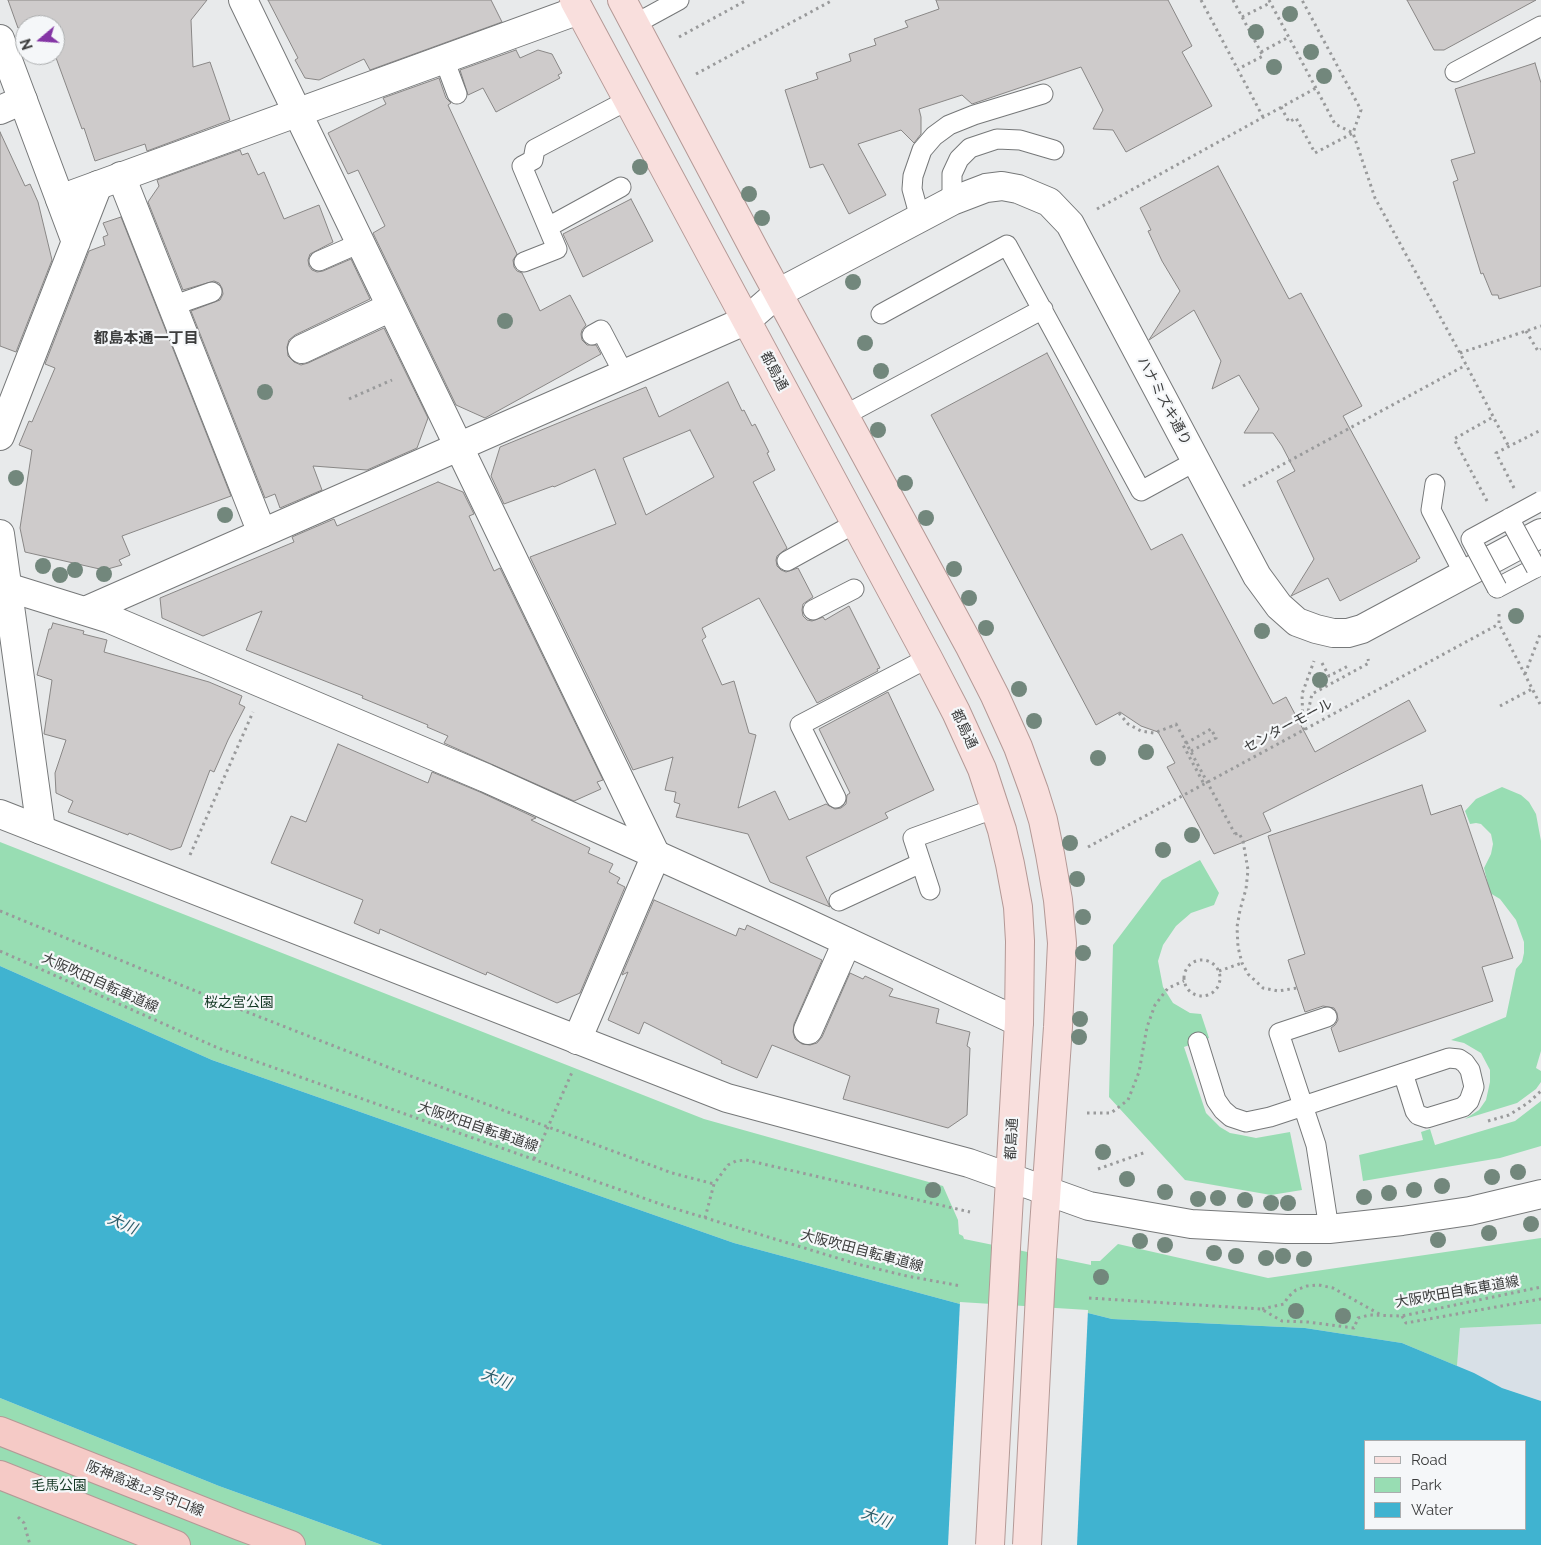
<!DOCTYPE html>
<meta charset="utf-8">
<style>
body{margin:0}
#map{position:relative;width:1541px;height:1545px;overflow:hidden;background:#e8eaeb;font-family:Raleway,sans-serif}
canvas{display:block}
.legend{position:absolute;left:1364px;top:1440px;width:162px;height:90px;box-sizing:border-box;background:#f5f7f9;border:1px solid #abadae;margin:0;padding:6px 9px;list-style:none;font-size:15px;color:#3c3d3d}
.legend li{display:flex;align-items:center;gap:10px;height:25px}
.legend b{width:25px;border:1px solid #abadae}
.north{position:absolute;left:15px;top:15px;width:50px;height:50px;box-sizing:border-box;background:#f5f7f9;border:1px solid #abadae;border-radius:50%;rotate:252deg;font-size:14px;font-weight:700;line-height:20px;text-align:center;color:#3c3d3d}
.north::after{content:'';display:block;margin:auto;width:18px;height:22px;background:#8435a5;clip-path:polygon(50% 0,100% 100%,50% 72%,0 100%)}
</style>
<div id="map">
<canvas width="1541" height="1545"></canvas>
<ul class="legend">
<li><b style="height:6px;background:#f9dfdd"></b>Road</li>
<li><b style="height:14px;background:#98ddb3"></b>Park</li>
<li><b style="height:14px;background:#40b3d0"></b>Water</li>
</ul>
<div class="north">N</div>
</div>
<script>
const ctx = document.querySelector('canvas').getContext('2d');
ctx.lineJoin = 'round';
function paint(path, color) { ctx.fillStyle = color; ctx.fill(path, 'evenodd'); }
const shape = rows => new Path2D(rows.map(r => 'M' + r).join(''));
function strokePath(path, color, width, dash) { ctx.strokeStyle = color; ctx.lineWidth = width; ctx.lineCap = dash ? 'butt' : 'round'; ctx.setLineDash(dash || []); ctx.stroke(path); }
function write(font, color, halo, rows, align = 'center') {
  ctx.font = font + ' Raleway,"Noto Sans JP",sans-serif'; ctx.lineWidth = 4.5; ctx.setLineDash([]); ctx.textBaseline = 'middle'; ctx.strokeStyle = halo; ctx.fillStyle = color; for (const [text, x, y, turn = 0] of rows) {
    ctx.save(); ctx.translate(x, y); ctx.rotate((+turn || 0) * Math.PI / 180); ctx.textAlign = isNaN(turn) ? turn : align; if (halo) ctx.strokeText(text, 0, 0); ctx.fillText(text, 0, 0); ctx.restore();
  }
}
paint(shape([
 [1541,1324,1541,1401,1502,1388,1457,1366,1460,1328]
]), '#d8e0e7');
paint(shape([
 [1502,787,1521,795,1529,802,1536,814,1541,841,1541,1051,1536,1068,1541,1071,1541,1082,1536,1089,1517,1103,1465,1119,1479,1110,1486,1100,1490,1082,1490,1070,1481,1053,1464,1043,1451,1040,1506,1017,1516,969,1522,962,1524,953,1524,942,1516,920,1500,899,1490,893,1484,868,1491,854,1493,844,1491,834,1481,824,1476,823,1470,824,1465,811,1476,799],
 [0,842,704,1119,943,1186,958,1220,959,1234,963,1236,964,1239,1091,1265,1091,1261,1100,1261,1118,1244,1268,1278,1541,1238,1541,1324,1460,1328,1457,1366,1402,1343,1305,1328,1112,1319,1088,1313,960,1304,734,1243,212,1060,0,966],
 [1200,860,1219,893,1214,905,1191,913,1176,926,1163,945,1158,961,1163,987,1173,1003,1190,1013,1201,1014,1209,1038,1184,1047,1206,1113,1220,1127,1230,1133,1241,1135,1256,1138,1290,1132,1302,1190,1271,1195,1185,1180,1109,1097,1113,945,1162,880],
 [1541,1101,1541,1146,1500,1158,1363,1181,1359,1155,1423,1140,1421,1132,1430,1129,1435,1145,1515,1121],
 [0,1398,219,1486,382,1545,0,1545]
]), '#98ddb3');
paint(shape([
 [0,966,212,1060,734,1243,960,1304,1088,1313,1112,1319,1305,1328,1402,1343,1474,1373,1502,1388,1541,1401,1541,1545,382,1545,219,1486,0,1398],
 [1365,1441,1525,1441,1525,1529,1365,1529]
]), '#40b3d0');
paint(shape([
 [960,1302,1088,1310,1077,1545,948,1545]
]), '#e8eaeb');
const building = shape([
 [8,0,207,0,191,20,193,67,210,62,230,120,147,151,145,144,95,161,84,128,82,129,55,55,55,25,44,25,42,20,18,28,8,0],
 [268,0,491,0,502,22,370,70,364,59,319,80,305,78,295,60,298,58,268,0],
 [936,0,1168,0,1192,46,1182,52,1212,106,1126,152,1113,130,1093,129,1103,110,1081,67,972,104,962,95,919,109,921,117,921,134,914,143,901,130,858,144,886,195,849,214,823,164,810,168,785,90,818,79,816,73,851,61,849,54,876,45,874,39,908,27,905,21,939,9,936,0],
 [1407,0,1536,0,1444,50,1434,50,1407,0],
 [516,50,520,58,538,50,552,54,562,73,558,75,560,78,496,112,483,88,468,95,460,70,516,50],
 [1535,63,1541,83,1541,286,1499,299,1498,295,1492,295,1483,273,1481,274,1453,182,1458,180,1451,160,1475,153,1455,89,1535,63],
 [439,78,446,98,451,103,448,105,517,254,513,260,514,267,517,271,522,273,540,311,570,295,586,325,582,330,581,334,582,340,587,345,596,345,601,354,485,418,456,405,373,233,385,226,358,170,348,174,328,133,386,104,383,98,439,78],
 [0,132,25,186,30,184,38,202,52,260,16,352,0,346,0,132],
 [240,150,242,155,248,153,258,175,264,172,284,219,319,205,333,242,310,254,308,260,309,266,312,270,317,272,323,271,351,259,370,299,295,335,289,340,287,347,288,356,294,362,301,365,308,363,384,328,428,418,417,448,367,470,313,466,322,490,280,508,275,494,265,498,191,311,220,300,223,294,222,288,219,283,214,281,183,290,148,202,159,186,157,180,240,150],
 [1218,166,1289,299,1301,293,1362,406,1343,416,1420,558,1416,560,1417,561,1340,601,1328,578,1291,596,1314,559,1277,481,1295,471,1282,446,1273,433,1244,433,1259,409,1239,375,1212,389,1221,361,1194,310,1149,340,1180,291,1162,261,1148,231,1151,230,1140,208,1218,166],
 [631,199,653,241,583,277,563,234,631,199],
 [121,217,231,496,122,536,130,555,119,560,122,565,104,570,25,552,20,528,32,450,19,445,29,421,32,422,55,368,45,364,89,251,105,245,103,237,108,235,103,223,121,217],
 [1047,353,1151,550,1182,534,1273,704,1286,697,1315,752,1409,700,1426,731,1263,813,1271,831,1214,854,1167,767,1175,763,1158,732,1141,726,1120,712,1096,725,931,415,1047,353],
 [728,382,742,411,744,410,752,426,755,424,769,452,767,453,775,470,753,482,787,548,777,556,776,560,777,566,781,570,786,572,798,568,813,597,803,604,802,610,803,616,807,620,812,621,823,617,825,620,849,606,880,668,877,669,878,671,817,703,759,598,702,628,706,637,702,640,722,685,734,681,749,733,756,735,738,808,775,791,789,820,826,804,835,809,841,808,846,804,847,795,850,793,819,729,888,692,934,790,885,813,888,818,806,857,830,907,770,882,748,834,676,817,680,804,674,802,676,792,665,790,673,757,633,770,530,557,616,524,595,469,554,487,553,486,504,504,491,476,500,447,646,387,659,417,728,382],
 [690,430,714,477,646,515,623,458,690,430],
 [438,482,463,492,474,514,469,516,494,571,500,568,603,780,597,782,601,789,574,801,444,743,448,736,427,727,428,725,362,698,363,696,246,650,262,611,203,636,162,618,160,598,294,542,292,537,334,519,337,526,438,482],
 [53,623,84,631,83,634,107,640,104,652,209,682,242,696,239,704,245,707,228,740,214,772,210,770,181,847,171,850,129,833,128,835,68,812,73,801,56,793,55,773,66,740,44,734,52,680,37,675,49,629,51,629,53,623],
 [338,744,428,783,432,772,480,792,536,818,531,820,590,848,588,853,613,864,609,872,620,878,617,883,625,887,580,993,557,1003,487,972,486,975,380,929,379,934,354,923,363,900,271,863,291,816,306,822,338,744],
 [1422,785,1431,815,1461,805,1513,958,1482,967,1493,1001,1339,1052,1331,1028,1335,1025,1338,1020,1337,1013,1334,1008,1323,1006,1305,1012,1297,988,1288,960,1305,954,1268,836,1422,785],
 [654,900,736,936,739,928,745,930,747,925,822,960,794,1024,793,1032,795,1039,802,1044,810,1045,817,1043,822,1037,850,973,863,979,865,976,893,989,889,996,939,1009,936,1023,970,1032,967,1046,970,1048,967,1115,948,1128,843,1099,850,1076,772,1045,757,1078,721,1063,722,1061,644,1022,639,1034,608,1020,628,972,622,975,654,900]
]);
paint(building, '#cecbcb');
strokePath(building, '#898786', 1);
const service = shape([
 [635,24,679,0],
 [444,59,457,94],
 [1455,72,1541,26],
 [952,201,952,174,959,159,970,148,997,139,1020,140,1054,150],
 [920,218,912,189,913,176,922,150,934,136,949,125,974,115,1043,94],
 [548,227,621,187],
 [319,261,360,243],
 [524,262,557,249,522,166,533,160,535,149,628,100],
 [172,306,212,292],
 [881,314,1007,245,1141,491,1196,461],
 [592,335,601,330,624,374],
 [845,415,1043,309],
 [1435,484,1431,510,1464,574],
 [787,561,856,523],
 [1497,588,1541,565],
 [813,610,854,589],
 [836,798,800,725,928,658],
 [930,890,913,838,996,808],
 [839,901,921,863],
 [1327,1017,1279,1033,1316,1145,1329,1229],
 [1198,1042,1216,1100,1223,1110,1231,1117,1246,1122,1270,1117,1440,1061,1449,1058,1459,1059,1465,1063,1470,1070,1474,1087,1469,1101,1463,1107,1427,1118,1418,1115,1415,1111,1403,1073]
]);
const minor = shape([
 [243,0,656,855,577,1040],
 [0,39,76,242],
 [121,176,262,533],
 [747,320,778,293,952,201,986,188,1002,186,1018,189,1049,202,1070,224,1257,576,1279,606,1297,622,1316,629,1333,633,1348,633,1362,629,1541,533],
 [302,349,391,307],
 [0,436,98,185],
 [0,534,41,830],
 [808,1030,847,942]
]);
const tertiary = shape([
 [0,110,23,100],
 [60,199,579,10],
 [7,587,110,619,486,778,794,917,1019,1022],
 [85,611,747,320],
 [0,814,727,1098,969,1163,1089,1206,1191,1224,1286,1229,1329,1229,1402,1221,1470,1211,1541,1194]
]);
const primary = shape([
 [574,0,928,658,956,712,982,769,1002,830,1010,864,1018,907,1020,941,1019,1022,1006,1248],
 [622,0,755,251,969,645,995,696,1018,747,1034,791,1043,820,1050,854,1058,900,1062,943,1058,1027,1042,1255]
]);
const motorway = shape([
 [0,1431,240,1526,291,1545],
 [0,1475,176,1545]
]);
strokePath(service, '#767879', 21);
strokePath(minor, '#767879', 30);
strokePath(tertiary, '#767879', 30);
strokePath(primary, '#b49996', 30);
strokePath(motorway, '#b49996', 30);
strokePath(shape([
 [1201,0,1263,117],
 [1233,0,1263,56,1238,69],
 [1269,0,1335,124,1353,133,1375,198,1460,353,1509,447],
 [1242,17,1270,3],
 [679,37,747,0],
 [1261,52,1289,37],
 [696,74,833,0],
 [1281,107,1289,122,1296,118,1315,153,1353,133,1361,110,1302,0],
 [1097,209,1316,88],
 [1526,331,1538,351,1541,349],
 [1460,353,1541,326],
 [349,399,392,380],
 [1243,486,1466,365],
 [1514,488,1496,453,1541,430],
 [1487,501,1454,439,1493,417],
 [1499,614,1499,624,1541,706],
 [1322,663,1329,676,1350,665],
 [1525,674,1541,632],
 [1500,706,1532,689],
 [1119,713,1128,724,1141,731,1154,733,1170,727],
 [1303,725,1302,694,1314,661],
 [1304,730,1312,694,1369,663,1368,659],
 [1191,751,1216,738,1211,729,1183,745,1204,784],
 [1235,834,1239,833,1243,841,1248,870,1246,889,1240,910,1237,927,1238,947,1242,963,1248,974,1263,988,1278,991,1297,988],
 [1088,847,1499,624],
 [190,855,253,712],
 [0,911,242,1010,408,1075,672,1173,714,1184],
 [0,951,218,1048,663,1205,857,1264,907,1276,961,1286],
 '1184 978a18 18 0 1 1 36 0a18 18 0 1 1-36 0Z',
 [1219,971,1242,963],
 [1087,1113,1111,1113,1128,1100,1139,1072,1147,1027,1155,1005,1168,988,1184,981],
 [1488,1121,1509,1115,1528,1103,1541,1091],
 [534,1159,573,1070],
 [1098,1169,1146,1152],
 [705,1218,714,1184,728,1165,736,1161,746,1160,970,1212],
 [1089,1298,1261,1309,1282,1321,1308,1322,1354,1328,1358,1318,1369,1315,1402,1316,1541,1287],
 [1262,1309,1284,1304,1288,1297,1296,1290,1307,1286,1319,1285,1333,1288,1381,1315],
 [1402,1316,1406,1323,1541,1299],
 [18,1517,24,1523,30,1545]
]), '#999a9b', 3, [2.5, 4]);
strokePath(service, '#fff', 19);
strokePath(minor, '#fff', 28);
strokePath(tertiary, '#fff', 28);
strokePath(primary, '#f9dfdd', 28);
strokePath(motorway, '#f5cac6', 28);
const serviceBridge = shape([
 [1509,518,1536,568],
 [1497,588,1471,539,1541,501]
]);
const primaryBridge = shape([
 [990,1545,1006,1248],
 [1027,1545,1042,1255]
]);
strokePath(serviceBridge, '#767879', 21, []);
strokePath(primaryBridge, '#b49996', 30, []);
strokePath(shape([
 [1170,727,1176,724,1235,834]
]), '#999a9b', 3, [2.5, 4]);
strokePath(serviceBridge, '#fff', 19);
strokePath(primaryBridge, '#f9dfdd', 28);
ctx.fillStyle = '#72877c';
for (const [x, y] of [
 [1290,14],
 [1256,32],
 [1311,52],
 [1274,67],
 [1324,76],
 [640,167],
 [749,194],
 [762,218],
 [853,282],
 [505,321],
 [865,343],
 [881,371],
 [265,392],
 [878,430],
 [16,478],
 [905,483],
 [225,515],
 [926,518],
 [43,566],
 [954,569],
 [75,570],
 [104,574],
 [60,575],
 [969,598],
 [1516,616],
 [986,628],
 [1262,631],
 [1320,680],
 [1019,689],
 [1034,721],
 [1146,752],
 [1098,758],
 [1192,835],
 [1070,843],
 [1163,850],
 [1077,879],
 [1083,917],
 [1083,953],
 [1080,1019],
 [1079,1037],
 [1103,1152],
 [1518,1172],
 [1492,1177],
 [1127,1179],
 [1442,1186],
 [933,1190],
 [1414,1190],
 [1165,1192],
 [1389,1193],
 [1364,1197],
 [1218,1198],
 [1198,1199],
 [1245,1200],
 [1271,1203],
 [1288,1203],
 [1531,1224],
 [1489,1233],
 [1438,1240],
 [1140,1241],
 [1165,1245],
 [1214,1253],
 [1236,1256],
 [1283,1256],
 [1266,1258],
 [1304,1259],
 [1101,1277],
 [1296,1311],
 [1343,1316]
]) { ctx.beginPath(); ctx.arc(x, y, 8, 0, 2 * Math.PI); ctx.fill(); }
write('14px', '#3c3d3d', '#f5f7f9', [
 ["都島通",774,371,62],
 ["ハナミズキ通り",1164,401,62],
 ["センターモール",1288,726,-28],
 ["都島通",964,729,65],
 ["大阪吹田自転車道線",100,983,24],
 ["大阪吹田自転車道線",478,1127,19],
 ["都島通",1012,1139,-87],
 ["大阪吹田自転車道線",862,1251,15],
 ["大阪吹田自転車道線",1457,1292,-10],
 ["阪神高速12号守口線",145,1489,22]
]);
write('14px', '#113622', '#f5f7f9', [
 ["桜之宮公園",239,1003],
 ["毛馬公園",59,1486]
]);
write('bold 15px', '#3c3d3d', '#f5f7f9', [
 ["都島本通一丁目",146,338]
]);
write('italic 15px', '#2e5e6b', '#f5f7f9', [
 ["大川",122,1224,23],
 ["大川",496,1379,20],
 ["大川",876,1518,20]
]);
</script>
